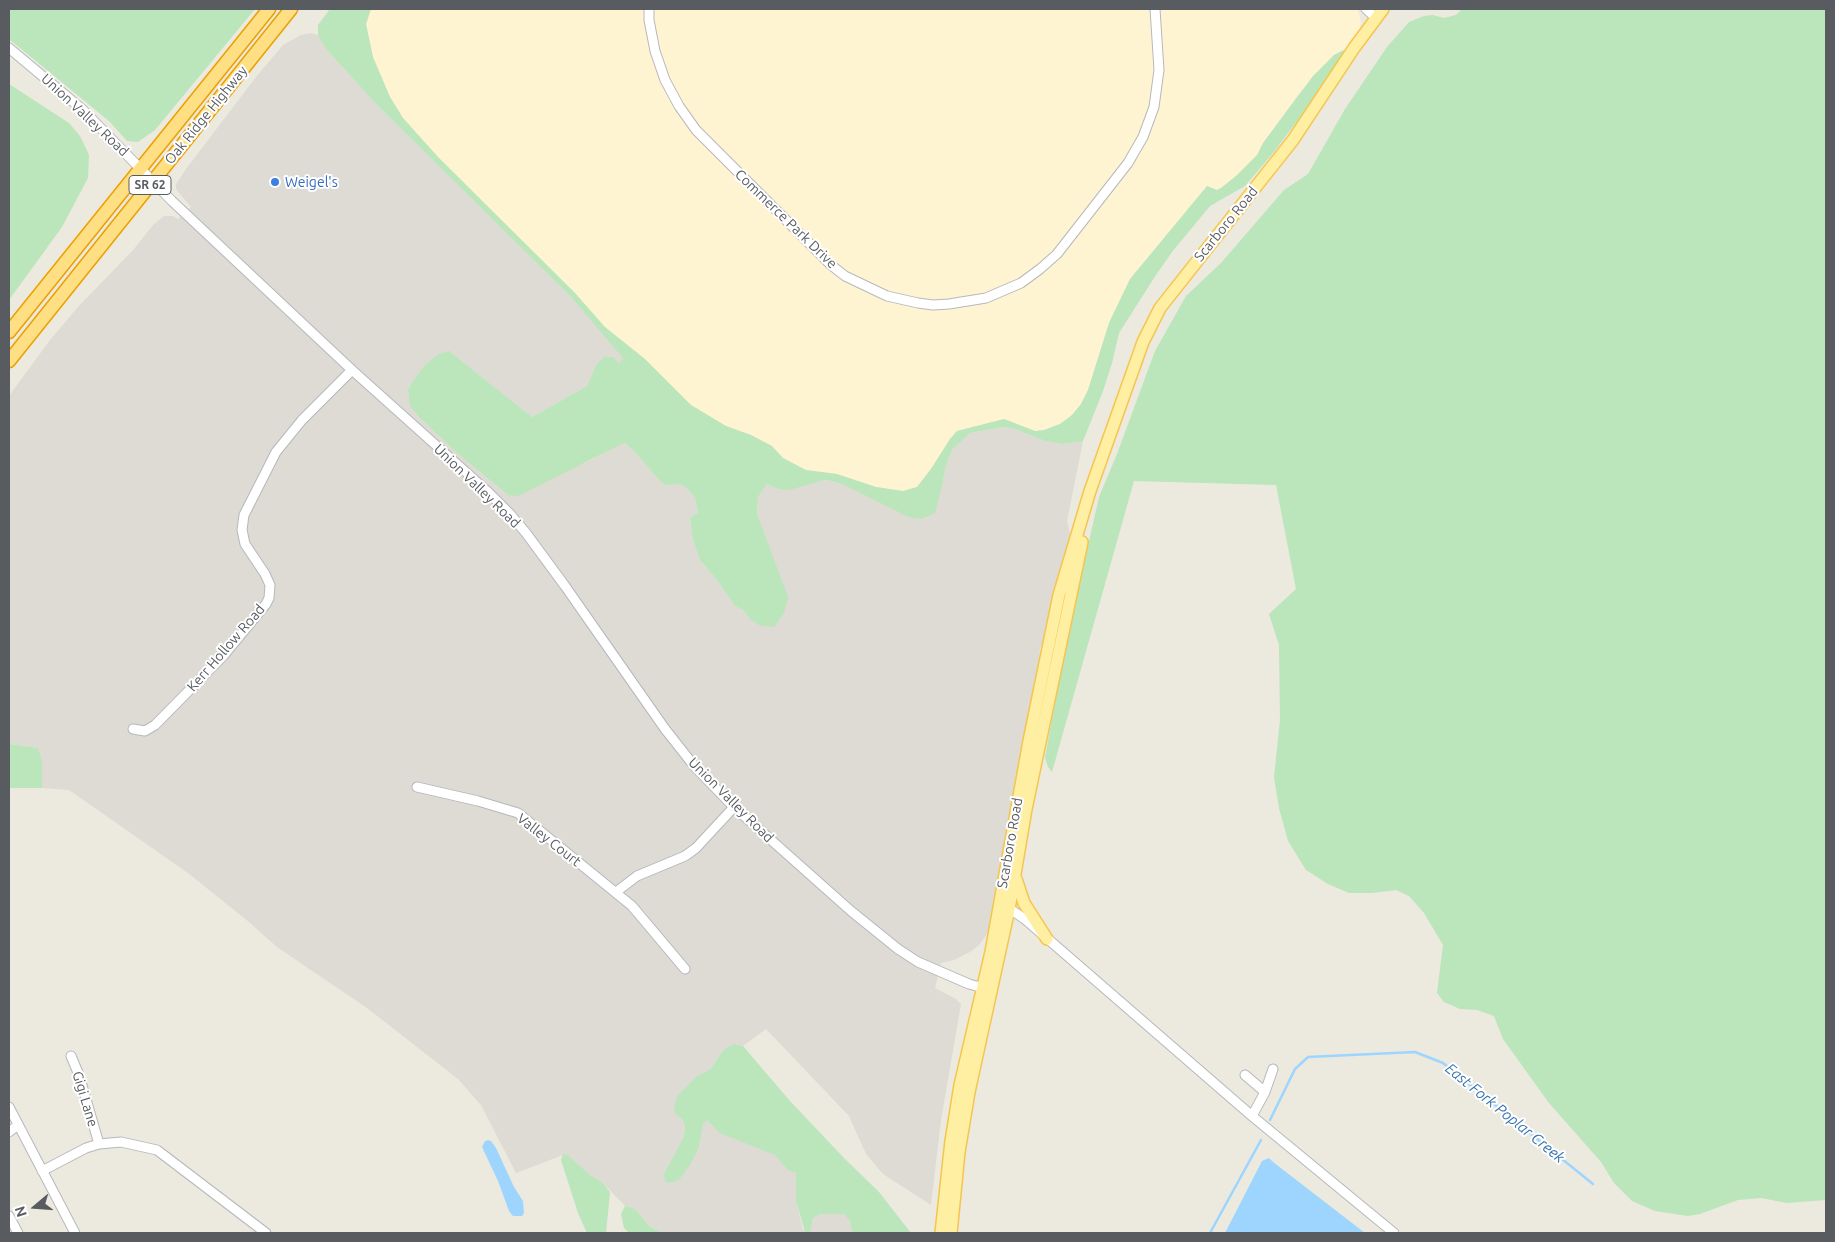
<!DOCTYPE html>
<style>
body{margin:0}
#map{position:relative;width:1835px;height:1242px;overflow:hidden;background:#ece9df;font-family:Ubuntu,sans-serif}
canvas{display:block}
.frame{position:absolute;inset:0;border:10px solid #585c61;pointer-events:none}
.north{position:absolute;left:10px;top:1182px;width:50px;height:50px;-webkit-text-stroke:4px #fff;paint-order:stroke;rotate:252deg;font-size:14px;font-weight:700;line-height:20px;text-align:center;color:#585c61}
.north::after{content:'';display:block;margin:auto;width:18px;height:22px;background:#585c61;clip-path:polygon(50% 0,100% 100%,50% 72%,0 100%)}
</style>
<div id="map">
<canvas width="1835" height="1242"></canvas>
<div class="frame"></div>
<div class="north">N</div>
</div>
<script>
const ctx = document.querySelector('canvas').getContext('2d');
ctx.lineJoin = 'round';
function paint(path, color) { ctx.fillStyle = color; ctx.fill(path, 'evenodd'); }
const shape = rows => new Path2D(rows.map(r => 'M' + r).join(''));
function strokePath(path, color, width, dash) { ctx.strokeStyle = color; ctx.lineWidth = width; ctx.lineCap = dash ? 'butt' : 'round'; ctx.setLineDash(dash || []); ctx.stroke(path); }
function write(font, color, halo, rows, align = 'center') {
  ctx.font = font + ' Ubuntu,sans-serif'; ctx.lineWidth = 4; ctx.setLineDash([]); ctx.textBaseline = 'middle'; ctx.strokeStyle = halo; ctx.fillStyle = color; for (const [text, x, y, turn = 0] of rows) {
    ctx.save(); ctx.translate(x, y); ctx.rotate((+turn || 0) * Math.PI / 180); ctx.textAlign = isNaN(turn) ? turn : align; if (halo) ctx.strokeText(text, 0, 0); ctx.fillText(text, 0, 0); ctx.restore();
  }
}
paint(shape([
 [371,9,1359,9,1358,10,1361,22,1359,32,1346,49,1334,55,1300,92,1263,143,1258,155,1236,176,1221,188,1217,190,1207,186,1130,279,1109,323,1088,390,1081,404,1072,415,1060,424,1045,430,1035,431,1004,419,957,431,950,439,931,469,917,487,903,491,876,487,837,474,806,470,783,458,772,446,751,435,726,426,691,405,604,327,575,293,438,157,403,118,390,97,373,57,366,24]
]), '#fff4d2');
paint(shape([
 [310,33,318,35,326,49,375,103,571,297,624,358,619,364,596,365,587,386,532,417,450,352,424,366,408,389,421,419,457,453,508,495,591,460,623,443,633,450,659,480,666,485,680,483,687,488,695,498,698,514,690,518,693,540,700,560,717,580,735,606,743,610,750,619,781,581,757,514,758,497,767,484,778,489,824,480,832,481,846,486,902,514,942,486,946,465,952,450,970,433,1004,427,1015,429,1045,441,1063,444,1083,441,1067,521,1071,538,1053,596,1043,645,1040,648,1038,671,992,927,979,945,970,952,954,960,941,963,935,988,956,999,961,1004,941,1120,931,1205,883,1174,866,1154,849,1116,766,1029,743,1046,735,1044,721,1053,711,1069,676,1115,682,1119,685,1126,684,1136,664,1174,669,1183,678,1181,699,1147,703,1123,707,1119,713,1126,775,1155,796,1173,796,1201,803,1230,811,1230,813,1218,821,1214,844,1214,850,1221,852,1233,662,1233,649,1226,637,1211,631,1207,625,1206,603,1183,589,1174,568,1155,563,1155,516,1173,481,1105,458,1079,367,1008,277,947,249,922,188,873,69,790,42,788,42,760,38,748,9,744,9,396,50,340,78,307,134,249,153,225,164,216,173,216,178,219,191,207,176,189,176,184,186,169,256,77,283,45,301,35]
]), '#dddbd4');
paint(shape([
 [9,9,255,9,155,130,138,142,127,141,109,121,9,39],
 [330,9,371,9,366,24,373,57,390,97,403,118,438,157,575,293,605,327,645,359,691,405,726,426,751,435,772,446,783,458,806,470,837,474,876,487,903,491,917,487,931,469,950,439,957,431,1004,419,1035,431,1044,430,1060,424,1072,415,1081,404,1088,390,1109,323,1130,279,1207,186,1217,190,1221,188,1236,176,1257,155,1263,143,1313,76,1334,55,1346,49,1337,68,1273,153,1245,186,1210,206,1172,252,1154,278,1119,333,1112,363,1103,391,1083,441,1063,444,1045,441,1015,429,1004,427,970,433,952,450,946,465,942,486,935,513,921,519,912,518,902,514,846,486,832,481,824,480,789,490,778,489,767,484,758,497,757,514,788,597,784,613,774,627,761,626,750,619,743,610,735,606,717,580,700,560,693,540,690,518,698,513,695,498,687,488,680,484,666,485,659,480,633,450,624,443,518,496,508,495,457,453,421,419,410,406,408,389,416,377,424,366,439,354,449,351,532,417,587,386,596,365,604,357,613,357,619,364,623,358,571,297,375,103,326,49,318,35,318,25],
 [1462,9,1826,9,1826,1200,1787,1203,1761,1198,1738,1200,1700,1214,1688,1216,1655,1211,1632,1201,1614,1183,1601,1162,1549,1103,1503,1039,1494,1016,1477,1010,1460,1009,1444,1002,1437,993,1443,945,1424,913,1409,896,1396,890,1372,893,1349,893,1328,884,1306,870,1288,841,1279,808,1274,777,1280,720,1279,645,1269,614,1296,589,1276,485,1134,481,1052,772,1048,767,1045,758,1063,656,1099,497,1117,454,1155,351,1186,296,1221,263,1284,190,1308,174,1345,109,1387,47,1409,22,1424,16,1433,15,1444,18,1456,15],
 [9,84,69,123,80,136,89,155,88,178,62,227,9,300],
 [9,744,38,748,42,760,42,788,9,788],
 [735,1044,743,1046,790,1101,844,1158,879,1192,911,1233,852,1233,850,1221,844,1214,821,1214,813,1218,811,1230,809,1232,805,1232,796,1201,796,1173,788,1170,775,1155,720,1133,707,1120,703,1124,699,1147,690,1165,678,1181,669,1183,665,1181,664,1174,684,1136,685,1126,682,1119,676,1115,674,1109,677,1096,696,1077,711,1069,721,1053,726,1048],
 [563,1154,568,1155,589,1174,603,1183,610,1192,606,1233,587,1233,578,1213,561,1160],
 [625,1206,631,1207,637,1211,649,1226,662,1233,629,1233,624,1228,621,1214]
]), '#bbe5ba');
paint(shape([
 [488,1140,491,1141,496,1148,514,1187,523,1201,524,1213,522,1216,513,1216,509,1211,498,1181,482,1147,485,1141],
 [1269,1158,1273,1162,1365,1233,1225,1233,1262,1161]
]), '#9dd5ff');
strokePath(shape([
 [1270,1120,1295,1069,1308,1057,1415,1052,1443,1063,1593,1184],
 [1210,1233,1261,1140]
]), '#9dd5ff', 2.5);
const minor = shape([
 [649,9,649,20,655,51,665,80,679,106,696,130,831,265,845,276,887,296,918,303,933,305,949,304,986,298,1021,283,1040,269,1057,254,1128,163,1143,137,1154,107,1159,70,1155,9],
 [1366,9,1376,18],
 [9,48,83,110,172,201,352,370,487,491,510,514,526,533,565,586,665,729,695,767,734,807,851,911,898,949,918,962,969,984,987,989],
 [133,729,145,731,155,725,224,655,266,604,269,598,270,585,265,574,245,544,242,530,244,515,276,452,302,420,352,370],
 [417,787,478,801,518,813,632,906,685,969],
 [616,892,637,876,685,856,696,848,734,807],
 [1004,907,1013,911,1026,920,1252,1116,1394,1233],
 [71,1056,79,1075,99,1144],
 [1245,1075,1265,1092],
 [9,1107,75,1233],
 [1252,1116,1265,1092,1273,1069],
 [9,1132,18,1125],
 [42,1171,86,1148,99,1144,121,1142,157,1150,266,1233],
 [9,1216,18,1233]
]);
const major = shape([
 [1016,879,1024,903,1047,939],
 [941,1233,951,1141,960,1085,991,952,1029,741,1059,595,1090,491,1143,342,1160,308,1293,140,1354,48,1383,9],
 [951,1233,959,1152,969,1092,1009,909,1026,809,1082,542]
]);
const highway = shape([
 [9,332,269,9],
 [9,361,291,9]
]);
strokePath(minor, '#b5b8bd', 11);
strokePath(major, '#f5c54f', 14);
strokePath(highway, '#eca000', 15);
strokePath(minor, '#fff', 9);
strokePath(major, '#ffefa2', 11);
strokePath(highway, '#ffdf84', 12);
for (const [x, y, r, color] of [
 [275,182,5,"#3f7fe0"]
]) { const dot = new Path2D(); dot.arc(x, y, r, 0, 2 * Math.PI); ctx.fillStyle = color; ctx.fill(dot); strokePath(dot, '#fff', 2); }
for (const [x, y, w] of [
 [150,185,42]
]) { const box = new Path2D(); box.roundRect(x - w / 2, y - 9.5, w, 19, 4); ctx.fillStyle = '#fff'; ctx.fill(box); strokePath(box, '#585c61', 1); }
write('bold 12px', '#585c61', null, [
 ["SR 62",150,185]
]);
write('14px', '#585c61', '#fff', [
 ["Union Valley Road",85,115,43],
 ["Oak Ridge Highway",206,115,-51],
 ["Commerce Park Drive",786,219,44],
 ["Scarboro Road",1226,224,-51],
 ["Union Valley Road",477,486,44],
 ["Kerr Hollow Road",226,648,-49],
 ["Union Valley Road",731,800,45],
 ["Valley Court",549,840,38],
 ["Scarboro Road",1010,843,-80],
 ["Gigi Lane",85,1099,73]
]);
write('14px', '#366cbe', '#fff', [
 ["Weigel's",285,182]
], 'left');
write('italic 15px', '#3875b3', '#fff', [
 ["East Fork Poplar Creek",1505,1113,39]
]);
</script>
